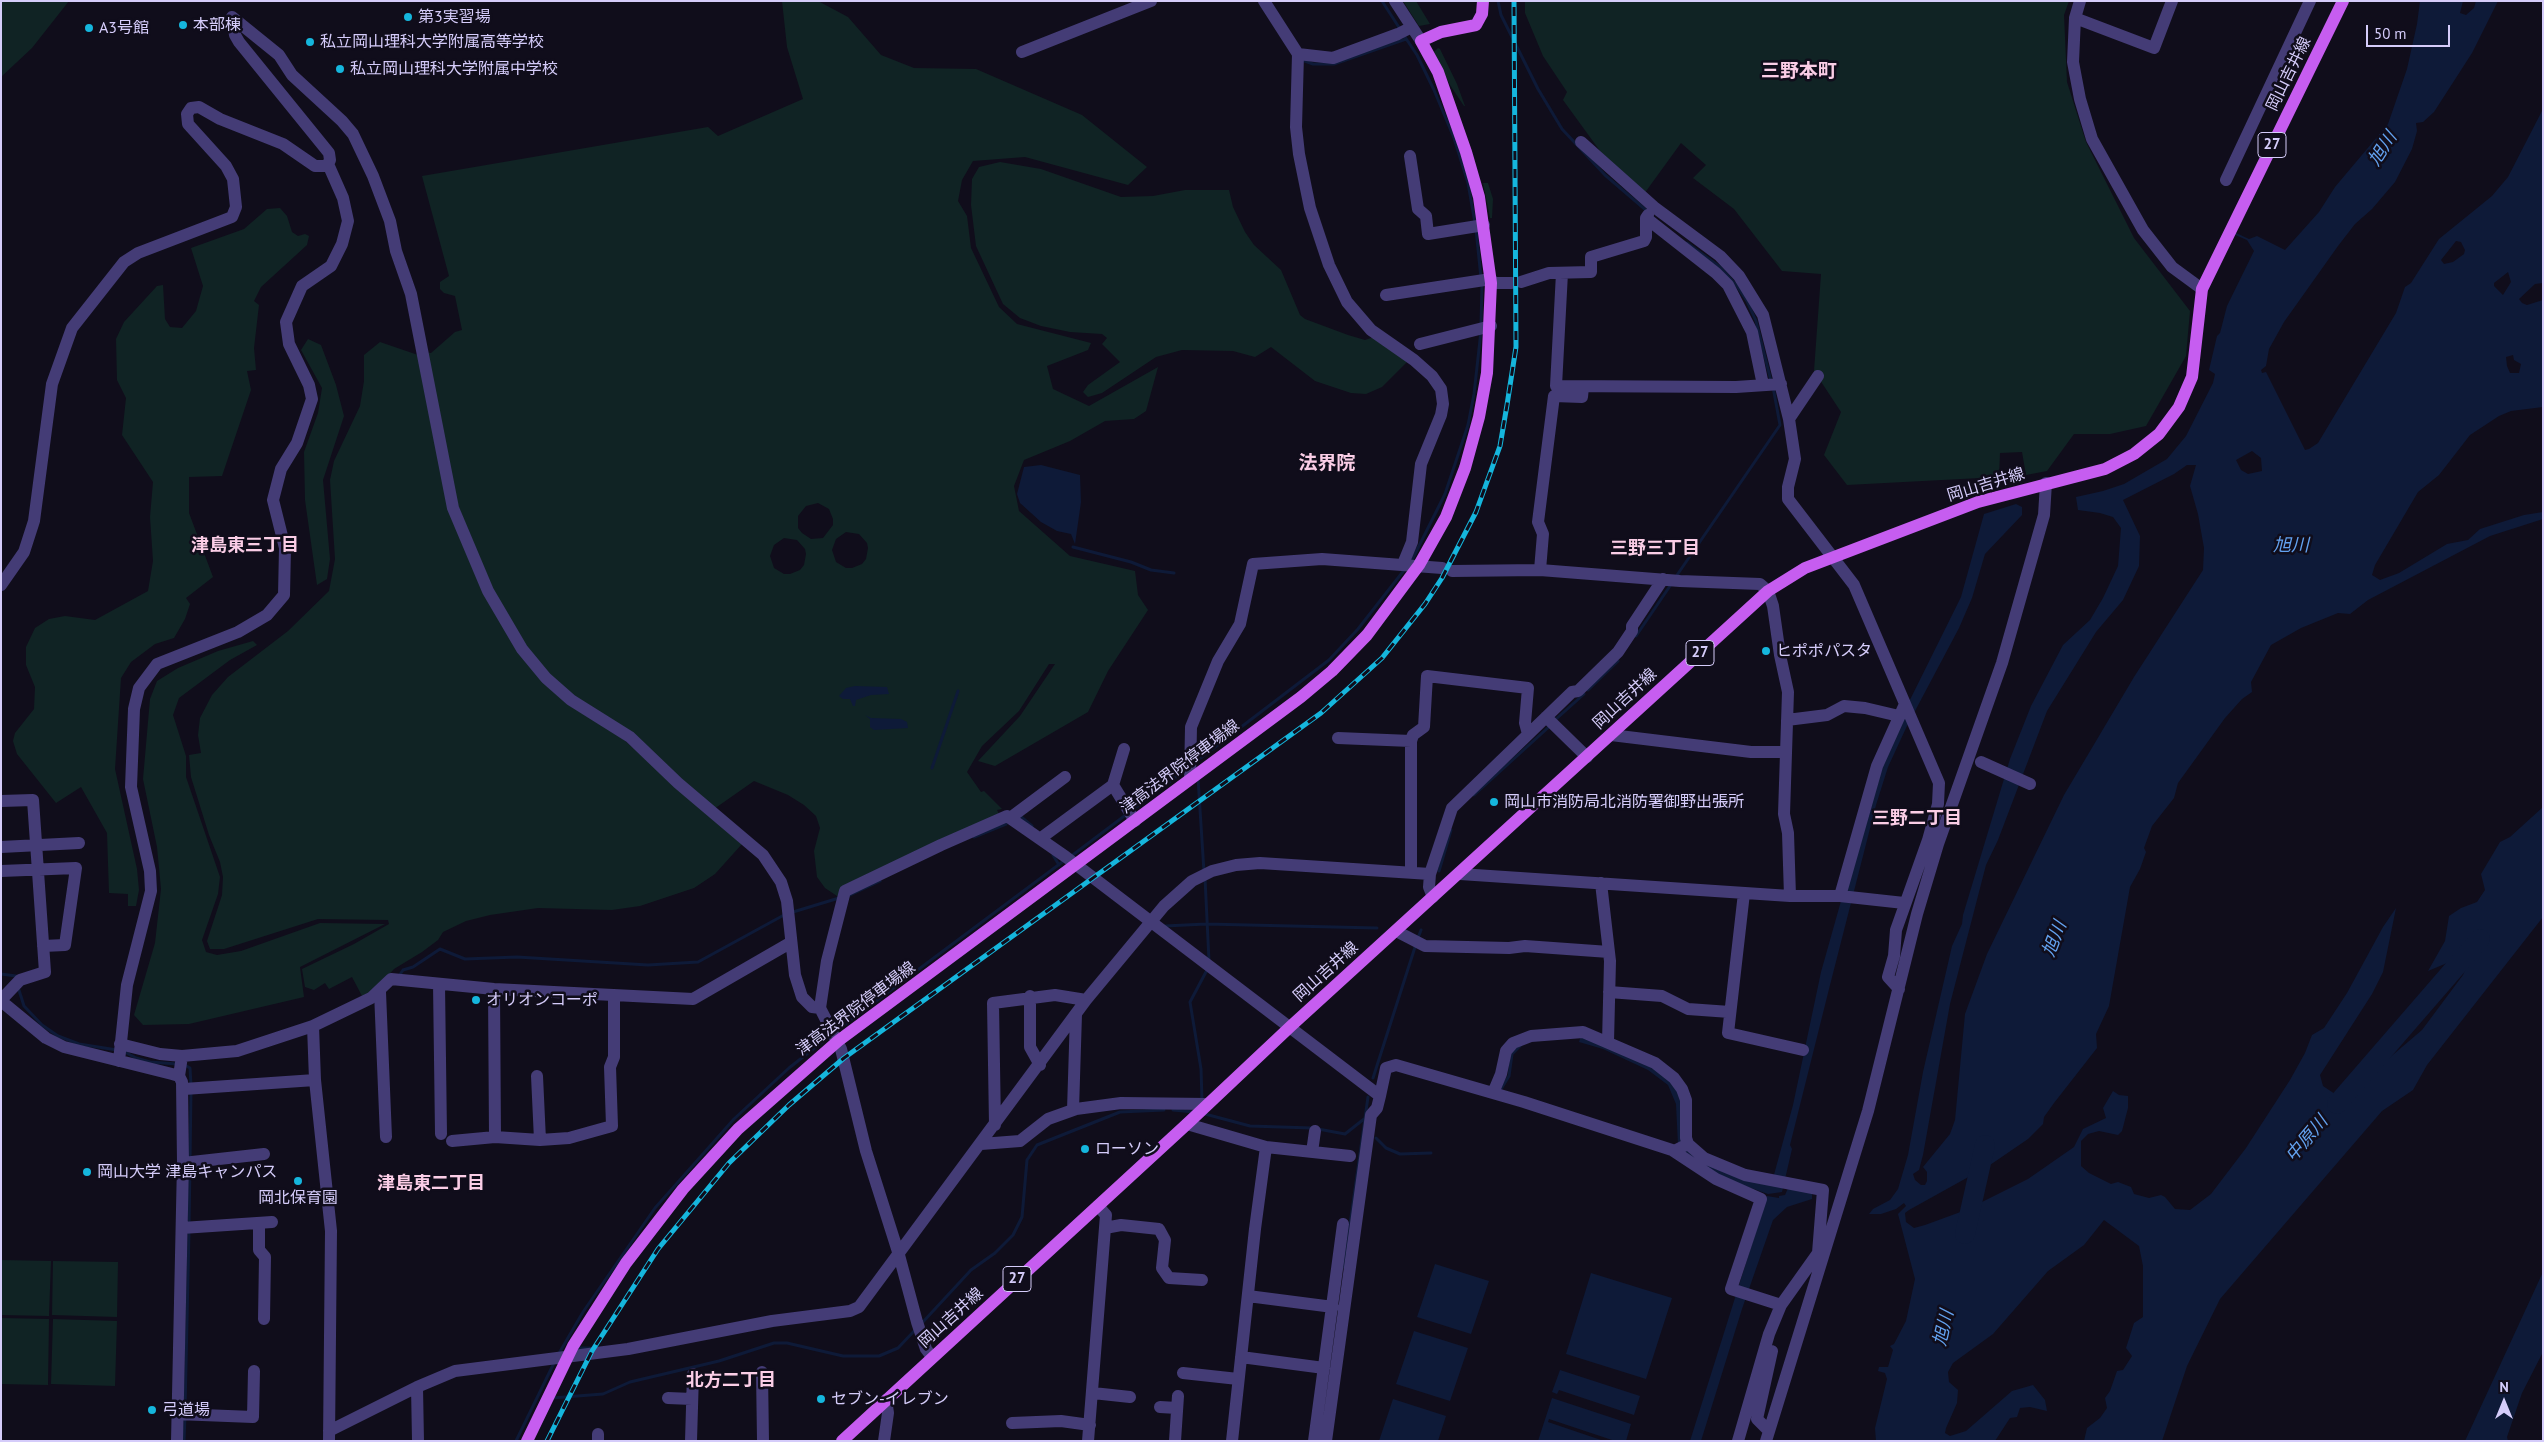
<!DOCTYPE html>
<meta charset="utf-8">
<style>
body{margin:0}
#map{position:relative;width:2544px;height:1442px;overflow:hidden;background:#100d1b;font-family:"PT Sans",sans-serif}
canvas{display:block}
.frame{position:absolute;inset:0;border:2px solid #d5ccfa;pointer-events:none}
.north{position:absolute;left:2479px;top:1377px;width:50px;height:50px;-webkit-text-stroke:4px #100d1b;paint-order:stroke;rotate:0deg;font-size:14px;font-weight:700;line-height:20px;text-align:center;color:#d5ccfa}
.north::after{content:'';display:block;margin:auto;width:18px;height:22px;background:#d5ccfa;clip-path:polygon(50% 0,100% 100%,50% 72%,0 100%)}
.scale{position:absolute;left:2366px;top:25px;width:84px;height:22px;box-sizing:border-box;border:2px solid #d5ccfa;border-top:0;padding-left:6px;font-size:15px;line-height:18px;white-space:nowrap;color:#d5ccfa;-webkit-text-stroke:4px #100d1b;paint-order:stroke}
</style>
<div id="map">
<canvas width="2544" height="1442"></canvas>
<div class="frame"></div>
<div class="north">N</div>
<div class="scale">50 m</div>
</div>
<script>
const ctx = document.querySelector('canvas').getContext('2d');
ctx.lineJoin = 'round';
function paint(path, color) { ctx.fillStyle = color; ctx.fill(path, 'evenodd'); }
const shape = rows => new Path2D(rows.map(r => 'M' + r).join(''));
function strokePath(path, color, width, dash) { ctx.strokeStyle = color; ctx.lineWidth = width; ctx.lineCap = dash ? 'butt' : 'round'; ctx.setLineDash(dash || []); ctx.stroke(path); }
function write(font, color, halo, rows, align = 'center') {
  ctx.font = font + ' "PT Sans","Noto Sans JP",sans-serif'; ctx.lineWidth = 5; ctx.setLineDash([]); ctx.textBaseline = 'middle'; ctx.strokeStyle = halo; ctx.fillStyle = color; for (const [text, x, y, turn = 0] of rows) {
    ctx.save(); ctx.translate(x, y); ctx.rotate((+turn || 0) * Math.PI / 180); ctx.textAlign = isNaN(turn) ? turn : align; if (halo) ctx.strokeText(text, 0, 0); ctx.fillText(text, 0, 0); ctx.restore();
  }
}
paint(shape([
 [1,1,69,1,32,48,1,77],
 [782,1,818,1,848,17,881,55,914,68,976,69,1082,115,1147,167,1128,185,1025,157,973,161,962,180,958,201,967,216,971,248,999,307,1017,324,1091,343,1088,350,1047,366,1053,389,1089,406,1158,367,1146,411,1134,419,1105,421,1070,441,1024,460,1014,486,1019,511,1070,556,1135,571,1138,595,1148,610,1108,671,1088,712,995,766,978,761,1020,716,1055,664,1049,664,1019,711,982,746,967,772,981,792,984,791,1002,809,997,810,999,814,837,896,825,888,817,877,814,851,820,828,816,816,804,805,788,795,754,781,714,809,551,678,528,650,488,583,453,492,425,352,431,353,455,332,462,330,455,296,444,293,440,289,440,282,449,276,422,176,708,127,718,136,803,99,787,47],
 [818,503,829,509,833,519,833,525,823,538,811,539,802,533,798,528,798,516,806,506],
 [846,532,859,534,867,543,868,548,866,559,862,564,852,568,846,568,836,562,832,550,836,539],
 [784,538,797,540,805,549,806,554,804,565,800,570,790,574,784,574,774,568,770,556,774,545],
 [1403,1,1416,1,1430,24,1419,26],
 [1525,1,2069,1,2064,15,2067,82,2086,142,2134,238,2190,311,2186,356,2146,426,2110,434,2074,434,2047,471,2026,475,2022,452,2000,453,1999,477,1847,485,1824,455,1841,412,1814,371,1821,274,1782,271,1734,209,1693,178,1706,165,1681,143,1644,194,1608,162,1563,100,1567,92,1543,56,1525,13],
 [1438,48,1440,49,1457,84,1465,106,1464,106,1450,85,1434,52],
 [1000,162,1041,169,1121,197,1153,196,1185,190,1229,190,1233,207,1245,232,1254,245,1281,270,1300,315,1305,319,1348,335,1365,340,1374,337,1408,361,1382,387,1366,394,1351,393,1315,381,1271,347,1255,357,1233,351,1182,350,1156,357,1102,393,1088,397,1083,392,1088,385,1120,362,1102,344,1107,338,1102,334,1070,332,1041,326,1020,318,1003,304,976,246,971,205,972,179,979,167],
 [1483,183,1488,183,1493,199,1492,218,1490,218],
 [280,208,287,216,292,232,298,236,305,234,309,236,307,245,261,287,254,301,259,305,254,348,256,370,247,371,251,390,222,476,189,477,189,513,213,577,186,598,190,604,185,619,174,638,155,644,131,662,121,678,115,769,137,869,139,890,136,906,128,906,128,894,109,893,107,833,81,787,56,803,17,754,13,741,15,733,34,709,35,687,26,665,26,647,35,628,49,619,65,616,95,620,148,591,153,561,150,517,153,482,122,435,126,398,117,380,116,339,124,322,157,286,163,285,165,319,170,327,182,328,196,311,203,286,191,248,244,229,267,209],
 [308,339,321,345,336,385,344,416,323,480,330,559,327,579,317,585,305,500,304,452,318,413,322,388,301,350],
 [380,342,418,355,448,506,522,655,615,732,742,844,715,874,694,888,640,906,612,910,538,908,490,915,466,921,443,932,438,940,422,952,394,969,375,990,362,996,352,977,329,989,325,983,314,990,305,987,302,969,354,944,389,924,388,920,318,919,224,949,210,949,207,941,222,895,223,877,220,862,209,835,191,777,189,755,201,753,198,735,200,718,212,695,228,677,288,631,329,591,335,559,330,480,334,461,360,406,364,381,364,355],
 [253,641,257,645,230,660,179,698,173,715,186,756,186,777,220,877,218,894,202,940,206,952,217,955,241,951,320,923,385,924,300,967,304,997,189,1024,143,1025,134,1015,155,943,161,889,157,847,143,779,150,699,157,681,178,668,218,651],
 [1,1260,51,1261,49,1316,1,1315],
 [53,1261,118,1262,117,1317,52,1315],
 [1,1318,49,1319,48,1385,1,1384],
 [53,1319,117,1321,115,1386,51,1384]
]), '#102324');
paint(shape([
 [2420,1,2463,1,2460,13,2466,15,2474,8,2476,1,2498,1,2472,53,2434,112,2423,122,2416,123,2417,131,2412,149,2395,182,2372,209,2355,224,2338,246,2284,322,2269,349,2266,366,2261,370,2262,373,2266,372,2305,450,2309,449,2318,443,2396,313,2405,287,2411,283,2439,239,2492,196,2508,177,2543,109,2543,283,2535,284,2519,299,2522,303,2527,305,2543,300,2543,407,2511,411,2499,416,2470,435,2439,475,2418,492,2375,565,2372,575,2380,580,2399,573,2447,544,2468,540,2480,529,2524,515,2543,512,2543,519,2490,536,2368,600,2350,614,2338,613,2301,628,2271,645,2251,682,2252,692,2242,699,2225,718,2178,783,2174,798,2152,826,2144,848,2146,852,2140,869,2130,887,2109,1006,2096,1034,2097,1048,2054,1103,2044,1117,2043,1124,2028,1139,1990,1165,1909,1210,1905,1213,1906,1222,1914,1228,1925,1225,1966,1210,2028,1179,2074,1147,2083,1129,2106,1118,2103,1108,2113,1091,2119,1095,2128,1096,2128,1108,2122,1131,2118,1135,2099,1131,2088,1134,2081,1141,2081,1166,2089,1173,2111,1184,2118,1182,2131,1187,2134,1194,2149,1198,2161,1195,2165,1197,2175,1209,2190,1210,2211,1194,2246,1148,2290,1080,2305,1053,2312,1035,2324,1028,2347,993,2383,927,2396,908,2383,972,2372,994,2320,1075,2323,1086,2335,1094,2368,1076,2422,1030,2463,975,2468,963,2466,959,2459,958,2428,971,2445,941,2449,916,2461,908,2477,902,2485,890,2481,874,2500,842,2510,837,2543,807,2543,917,2427,1065,2413,1090,2382,1111,2220,1299,2187,1366,2162,1441,2084,1441,2087,1428,2100,1418,2107,1408,2105,1398,2110,1391,2117,1371,2123,1370,2132,1356,2126,1348,2134,1323,2143,1317,2143,1266,2139,1246,2104,1220,2084,1245,2048,1271,1993,1334,1953,1363,1948,1372,1949,1382,1958,1390,1957,1403,1946,1428,1945,1433,1950,1436,1966,1431,2012,1391,2033,1385,2045,1400,2047,1411,2030,1407,2020,1408,2017,1417,2010,1418,1995,1441,1876,1441,1875,1428,1887,1379,1885,1373,1878,1371,1879,1367,1888,1367,1893,1350,1890,1346,1894,1344,1906,1321,1915,1279,1898,1214,1906,1206,1904,1203,1896,1209,1881,1214,1869,1214,1873,1209,1890,1200,1898,1189,1908,1155,1923,1072,1952,946,1962,924,1963,915,2010,759,2031,706,2063,645,2090,620,2103,598,2118,566,2121,528,2113,517,2100,513,2078,510,2076,497,2103,491,2124,484,2167,459,2186,436,2213,383,2215,374,2209,370,2217,336,2220,333,2227,306,2254,251,2247,240,2233,234,2234,232,2249,239,2257,236,2285,250,2319,212,2335,187,2388,124,2407,69,2417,24],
 [2456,241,2461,242,2465,250,2464,254,2453,262,2444,264,2441,260],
 [2508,272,2511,282,2503,295,2494,286,2494,283],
 [2513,355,2514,360,2521,364,2519,373,2510,373,2507,366,2506,357],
 [2252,451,2261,458,2262,471,2248,474,2241,470,2236,460],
 [2187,465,2196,465,2190,486,2198,514,2204,548,2203,570,2134,677,2064,795,1987,954,1965,1014,1955,1120,1950,1134,1923,1167,1927,1172,1927,1181,1925,1185,1921,1185,1915,1180,1913,1174,1919,1170,1923,1155,1950,1004,1986,865,1998,840,2047,711,2096,632,2123,600,2139,566,2140,536,2123,500,2174,474],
 [1041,465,1080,475,1081,502,1075,544,1071,534,1057,531,1041,522,1020,503,1017,494,1024,467],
 [2016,504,2022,507,2022,515,1985,554,1972,598,1959,628,1906,728,1888,767,1876,805,1829,989,1790,1145,1792,1149,1782,1192,1768,1194,1725,1179,1699,1165,1678,1145,1676,1104,1668,1085,1648,1070,1603,1049,1579,1042,1581,1035,1645,1060,1681,1090,1689,1148,1772,1182,1793,1105,1821,972,1870,798,1897,726,1961,597,1984,514],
 [855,686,887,687,889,694,871,695,856,700,855,706,853,706,850,699,843,699,839,696,846,688],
 [865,715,871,718,901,719,907,722,908,728,874,730,870,727,870,719],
 [1789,1186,1812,1194,1812,1199,1787,1207,1773,1220,1742,1309,1701,1441,1690,1441,1767,1196,1779,1198,1779,1196,1785,1195],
 [1435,1264,1489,1281,1471,1334,1417,1317],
 [2543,1272,2543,1352,2522,1393,2507,1437,2508,1441,2465,1441],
 [1591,1273,1672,1298,1646,1379,1566,1354],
 [1414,1331,1468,1348,1450,1401,1396,1384],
 [1560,1370,1640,1396,1634,1415,1559,1390,1557,1394,1552,1392],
 [1552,1398,1631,1424,1626,1441,1615,1441,1549,1419,1548,1422,1604,1441,1538,1441],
 [1393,1399,1446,1416,1438,1441,1379,1441]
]), '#0e1a38');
strokePath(shape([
 [1382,1,1400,29],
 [1498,1,1501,15,1538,89,1562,129,1605,175,1647,211],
 [1403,34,1417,55,1434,90,1454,138,1468,183,1475,223],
 [1302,60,1313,64,1334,64,1406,39],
 [1476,229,1481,278],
 [1687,243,1720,267,1737,286,1747,301,1756,321,1771,381],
 [1481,325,1482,284],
 [1073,547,1131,562,1151,570,1174,573],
 [1411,562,1445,494,1468,425,1474,394,1481,331],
 [1675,578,1780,425,1773,387],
 [1636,636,1672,583],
 [1588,690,1618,661],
 [1555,720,1584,694],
 [1194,763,1329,660,1358,629,1405,569],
 [932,768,958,691],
 [1198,778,1204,872],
 [1474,795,1551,725],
 [1132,810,1185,770],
 [1020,816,1032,826],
 [974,837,1006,824],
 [1053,855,1059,865],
 [1070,857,1127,814],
 [1439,871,1451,830],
 [1205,878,1209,961],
 [850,895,880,881],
 [793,912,839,898],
 [1165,926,1206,924,1377,928],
 [1418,938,1421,930],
 [1,974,16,976,17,978],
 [399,976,403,970,413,967,440,949,465,959,517,957,648,965,698,962,784,915],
 [18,987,24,1006,42,1025,58,1036,79,1044,117,1050],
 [836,1031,1065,860],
 [123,1051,136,1058,150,1062,177,1064],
 [183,1064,190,1068,191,1085],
 [1373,1078,1416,944],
 [1501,1089,1509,1076,1512,1054,1520,1046],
 [1202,1100,1201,1069,1190,1002,1207,970],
 [1173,1110,1194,1112],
 [1205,1114,1250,1126,1312,1128],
 [1318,1129,1345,1134,1364,1119],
 [1376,1138,1386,1148,1400,1154,1431,1153],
 [190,1160,191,1091],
 [189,1225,190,1166],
 [1344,1267,1368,1097],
 [922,1323,971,1270,995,1253,1013,1235,1022,1217,1027,1160,1037,1145,1120,1112,1164,1110],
 [576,1348,590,1348],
 [558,1355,583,1312,655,1208,734,1119,789,1068,831,1035],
 [552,1398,603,1394,630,1382,719,1361,774,1343,787,1343,843,1356,879,1356,898,1348,916,1329],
 [185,1410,189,1231],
 [184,1441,185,1416],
 [516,1441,554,1363]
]), '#0e1a38', 3);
strokePath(shape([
 [2337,1104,2480,939],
 [1965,1234,1985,1145]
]), '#0e1a38', 20);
strokePath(shape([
 [1264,1,1298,54,1296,127,1299,154,1310,208,1329,265,1347,302,1371,330,1414,360,1432,376,1441,389,1443,404,1441,415,1421,464,1412,542,1403,564],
 [1395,1,1421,41],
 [2080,1,2075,18,2073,62,2080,99,2092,139,2143,230,2172,267,2202,289],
 [232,17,279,55,292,75,342,121,353,134,373,176,390,221,396,251,411,294,453,508,488,591,522,649,546,678,571,700,630,737,678,783,763,855,781,882,787,901,795,975,802,997,812,1007,820,1008],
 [2075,18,2154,48,2172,1],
 [1022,52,1151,1],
 [1298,54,1333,58,1398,34,1412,27],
 [1581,142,1654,207,1720,256,1739,276,1763,315,1789,419],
 [1410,156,1418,209,1426,216,1428,234,1484,225],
 [2226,180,2310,1],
 [1646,218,1716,273,1728,285,1752,332,1763,385],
 [1562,273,1556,386,1736,387,1781,384],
 [1521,282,1549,273,1591,272,1591,257,1644,241,1646,237,1646,218,1648,215],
 [1491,283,1512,283],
 [1386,295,1491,279],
 [1420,344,1491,326],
 [1818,376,1789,419,1795,459,1788,487,1788,499,1854,585,1939,783,1938,804,1928,840],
 [1540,570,1543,534,1538,522,1554,396,1582,397,1583,387],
 [1452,571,1540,570,1680,581,1760,584,1768,591,1773,606,1780,655,1788,692,1784,814,1788,833,1790,896],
 [1,585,24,552,34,521,52,384,72,328,124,262,138,253,232,217,236,207,233,179,226,166,188,124,187,114,191,108,199,107,220,119,283,144,315,166,327,166,330,160,329,153,239,42,235,35,232,17],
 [1546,717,1587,757],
 [1787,720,1827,715,1844,706,1865,708,1899,716],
 [1611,735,1751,752,1786,752],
 [1338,738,1411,741,1413,735,1424,727,1427,676,1528,688,1525,723,1528,734],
 [1411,741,1411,872],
 [1981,762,2030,784],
 [1190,779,1191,727,1218,661,1240,624,1253,564,1322,559,1442,568],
 [1113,785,1135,821],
 [1,801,33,800,45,972,20,980,1,1000],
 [1010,818,1065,777],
 [1041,838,1113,785,1124,749],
 [1,847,79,843],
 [1,871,76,868,65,945,43,946],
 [1430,874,1452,808,1572,692,1578,691,1618,652,1632,631,1632,626,1663,579],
 [1460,874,1790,896,1840,896,1904,903],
 [1601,883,1610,961,1608,1042],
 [1744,893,1728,1033,1803,1050],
 [1840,896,1877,766,1905,704],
 [1396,931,1425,946,1509,948,1525,946,1609,952],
 [439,984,441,1134],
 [494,989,495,1137],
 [1899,989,1888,977,1894,956,1896,930,1928,840,1936,843],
 [380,992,386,1137],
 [1609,992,1662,996,1688,1009,1730,1012],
 [1030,996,1030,1047,1040,1065],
 [1,1001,46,1038,64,1047,172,1074,179,1076,182,1082,183,1163,177,1441],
 [120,1044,160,1054,182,1056],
 [119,1061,127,985,151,891,150,871,131,787,134,709,139,688,157,664,238,632,267,615,284,595,285,548,273,500,281,469,297,443,312,399,309,385,289,344,286,322,302,286,331,266,342,244,348,221,343,198,328,164],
 [179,1076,182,1056,237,1051,313,1026],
 [537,1076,540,1140],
 [184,1089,315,1080],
 [1493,1093,1501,1074,1506,1051,1513,1043,1531,1036,1583,1032,1655,1063,1674,1078,1682,1089,1686,1100,1686,1138,1688,1144],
 [1073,1110,1076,1014],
 [1187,1124,1266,1147,1350,1156],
 [995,1125,993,1003,1055,995,1086,1000],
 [452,1141,495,1137,540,1140,569,1138,612,1126,610,1067,614,1057,614,995],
 [981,1144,1020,1141,1048,1119,1076,1109,1121,1103,1208,1104],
 [1674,1151,1688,1144,1704,1158,1745,1175,1823,1190,1818,1253,1781,1305,1769,1334,1738,1441],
 [1312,1152,1315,1131],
 [183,1163,264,1154],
 [259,1223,259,1250,265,1257,264,1319],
 [182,1228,272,1222],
 [1105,1228,1121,1225,1159,1229,1165,1240,1162,1268,1169,1278,1202,1280],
 [1248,1296,1333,1307],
 [932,1357,926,1349,917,1322,899,1255,866,1151,841,1049,820,1008,827,961,845,891,941,845,1007,816,1066,857,1380,1096,1386,1068,1396,1065,1524,1102,1672,1150,1716,1179,1761,1199,1731,1289,1781,1305],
 [1241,1357,1324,1368],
 [762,1372,763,1441],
 [1183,1373,1238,1379],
 [417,1387,418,1441],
 [1093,1393,1130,1397],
 [668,1398,692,1399],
 [1160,1407,1177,1408],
 [177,1414,253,1417,254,1371],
 [1012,1423,1061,1421,1090,1425],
 [329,1431,417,1387,455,1371,628,1349,772,1321,850,1311,859,1307,1086,1000,1164,906,1192,881,1212,871,1236,865,1260,863,1430,874,1429,887,1433,897],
 [1769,1431,1757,1419,1772,1351],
 [598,1434,598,1441],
 [329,1441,331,1231,315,1080,313,1026,371,998,391,979,494,989,693,999,790,943],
 [691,1441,693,1374],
 [884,1441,888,1413,886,1400],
 [1088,1441,1106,1215,1098,1206],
 [1175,1441,1178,1396],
 [1232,1441,1255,1229,1266,1147],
 [1314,1441,1343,1224],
 [1326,1441,1371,1115,1377,1108,1380,1096],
 [1766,1441,1868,1111,1917,914,1938,844,2002,663,2044,515,2046,483]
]), '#443c76', 12);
strokePath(shape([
 [527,1441,573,1346,626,1263,683,1189,738,1129,838,1041,1301,697,1332,671,1367,635,1419,565,1446,517,1465,468,1479,417,1487,373,1491,283,1479,197,1466,152,1438,72,1421,41,1441,32,1476,25,1482,14,1483,1],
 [842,1441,1187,1124,1291,1026,1768,591,1805,568,1978,502,2105,469,2134,454,2159,434,2179,407,2192,377,2202,289,2343,1]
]), '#c65df0', 12);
const rail = shape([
 [547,1441,592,1351,658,1249,729,1163,789,1105,844,1058,1321,713,1382,658,1425,604,1442,578,1476,512,1500,446,1507,405,1516,347,1514,1]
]);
strokePath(rail, '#15b6dd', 5);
strokePath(rail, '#100d1b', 3, [9]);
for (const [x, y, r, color] of [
 [408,17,5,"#15b6dd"],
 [183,25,5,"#15b6dd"],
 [89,28,5,"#15b6dd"],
 [310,42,5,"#15b6dd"],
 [340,69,5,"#15b6dd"],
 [1766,651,5,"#15b6dd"],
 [1494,802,5,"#15b6dd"],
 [476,1000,5,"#15b6dd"],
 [1085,1149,5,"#15b6dd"],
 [87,1172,5,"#15b6dd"],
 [298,1181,5,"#15b6dd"],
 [821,1399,5,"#15b6dd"],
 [152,1410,5,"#15b6dd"]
]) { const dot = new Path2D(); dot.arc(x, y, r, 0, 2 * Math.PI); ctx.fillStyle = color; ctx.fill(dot); strokePath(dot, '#100d1b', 2); }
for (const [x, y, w] of [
 [2272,145,28],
 [1700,653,28],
 [1017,1279,28]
]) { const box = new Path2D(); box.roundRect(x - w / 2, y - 12.5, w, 25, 4); ctx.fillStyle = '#100d1b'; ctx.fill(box); strokePath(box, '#d5ccfa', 1); }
write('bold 15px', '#d5ccfa', null, [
 ["27",2272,145],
 ["27",1700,653],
 ["27",1017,1279]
]);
write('16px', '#d5ccfa', '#100d1b', [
 ["第3実習場",418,17],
 ["本部棟",193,25],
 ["A3号館",99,28],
 ["私立岡山理科大学附属高等学校",320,42],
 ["私立岡山理科大学附属中学校",350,69],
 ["ヒポポパスタ",1776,651],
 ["岡山市消防局北消防署御野出張所",1504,802],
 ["オリオンコーポ",486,1000],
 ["ローソン",1095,1149],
 ["岡山大学 津島キャンパス",97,1172],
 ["岡北保育園",298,1198,"center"],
 ["セブン-イレブン",831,1399],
 ["弓道場",162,1410]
], 'left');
write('16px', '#d5ccfa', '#100d1b', [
 ["岡山吉井線",2289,74,-64],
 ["岡山吉井線",1986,485,-17],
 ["岡山吉井線",1625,699,-43],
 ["津高法界院停車場線",1180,767,-37],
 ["岡山吉井線",1326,972,-42],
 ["津高法界院停車場線",856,1009,-37],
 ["岡山吉井線",951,1318,-42]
]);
write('italic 18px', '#63a2f0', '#100d1b', [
 ["旭川",2383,149,-57],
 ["旭川",2291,546],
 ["旭川",2055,939,-69],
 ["中原川",2307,1139,-50],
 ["旭川",1944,1328,-77]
]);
write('bold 18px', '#facde6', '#100d1b', [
 ["津島東三丁目",245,546],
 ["三野三丁目",1655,549],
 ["三野二丁目",1917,819],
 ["津島東二丁目",431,1184],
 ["北方二丁目",731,1381]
]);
write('bold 19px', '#facde6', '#100d1b', [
 ["三野本町",1799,72],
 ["法界院",1327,464]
]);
</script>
